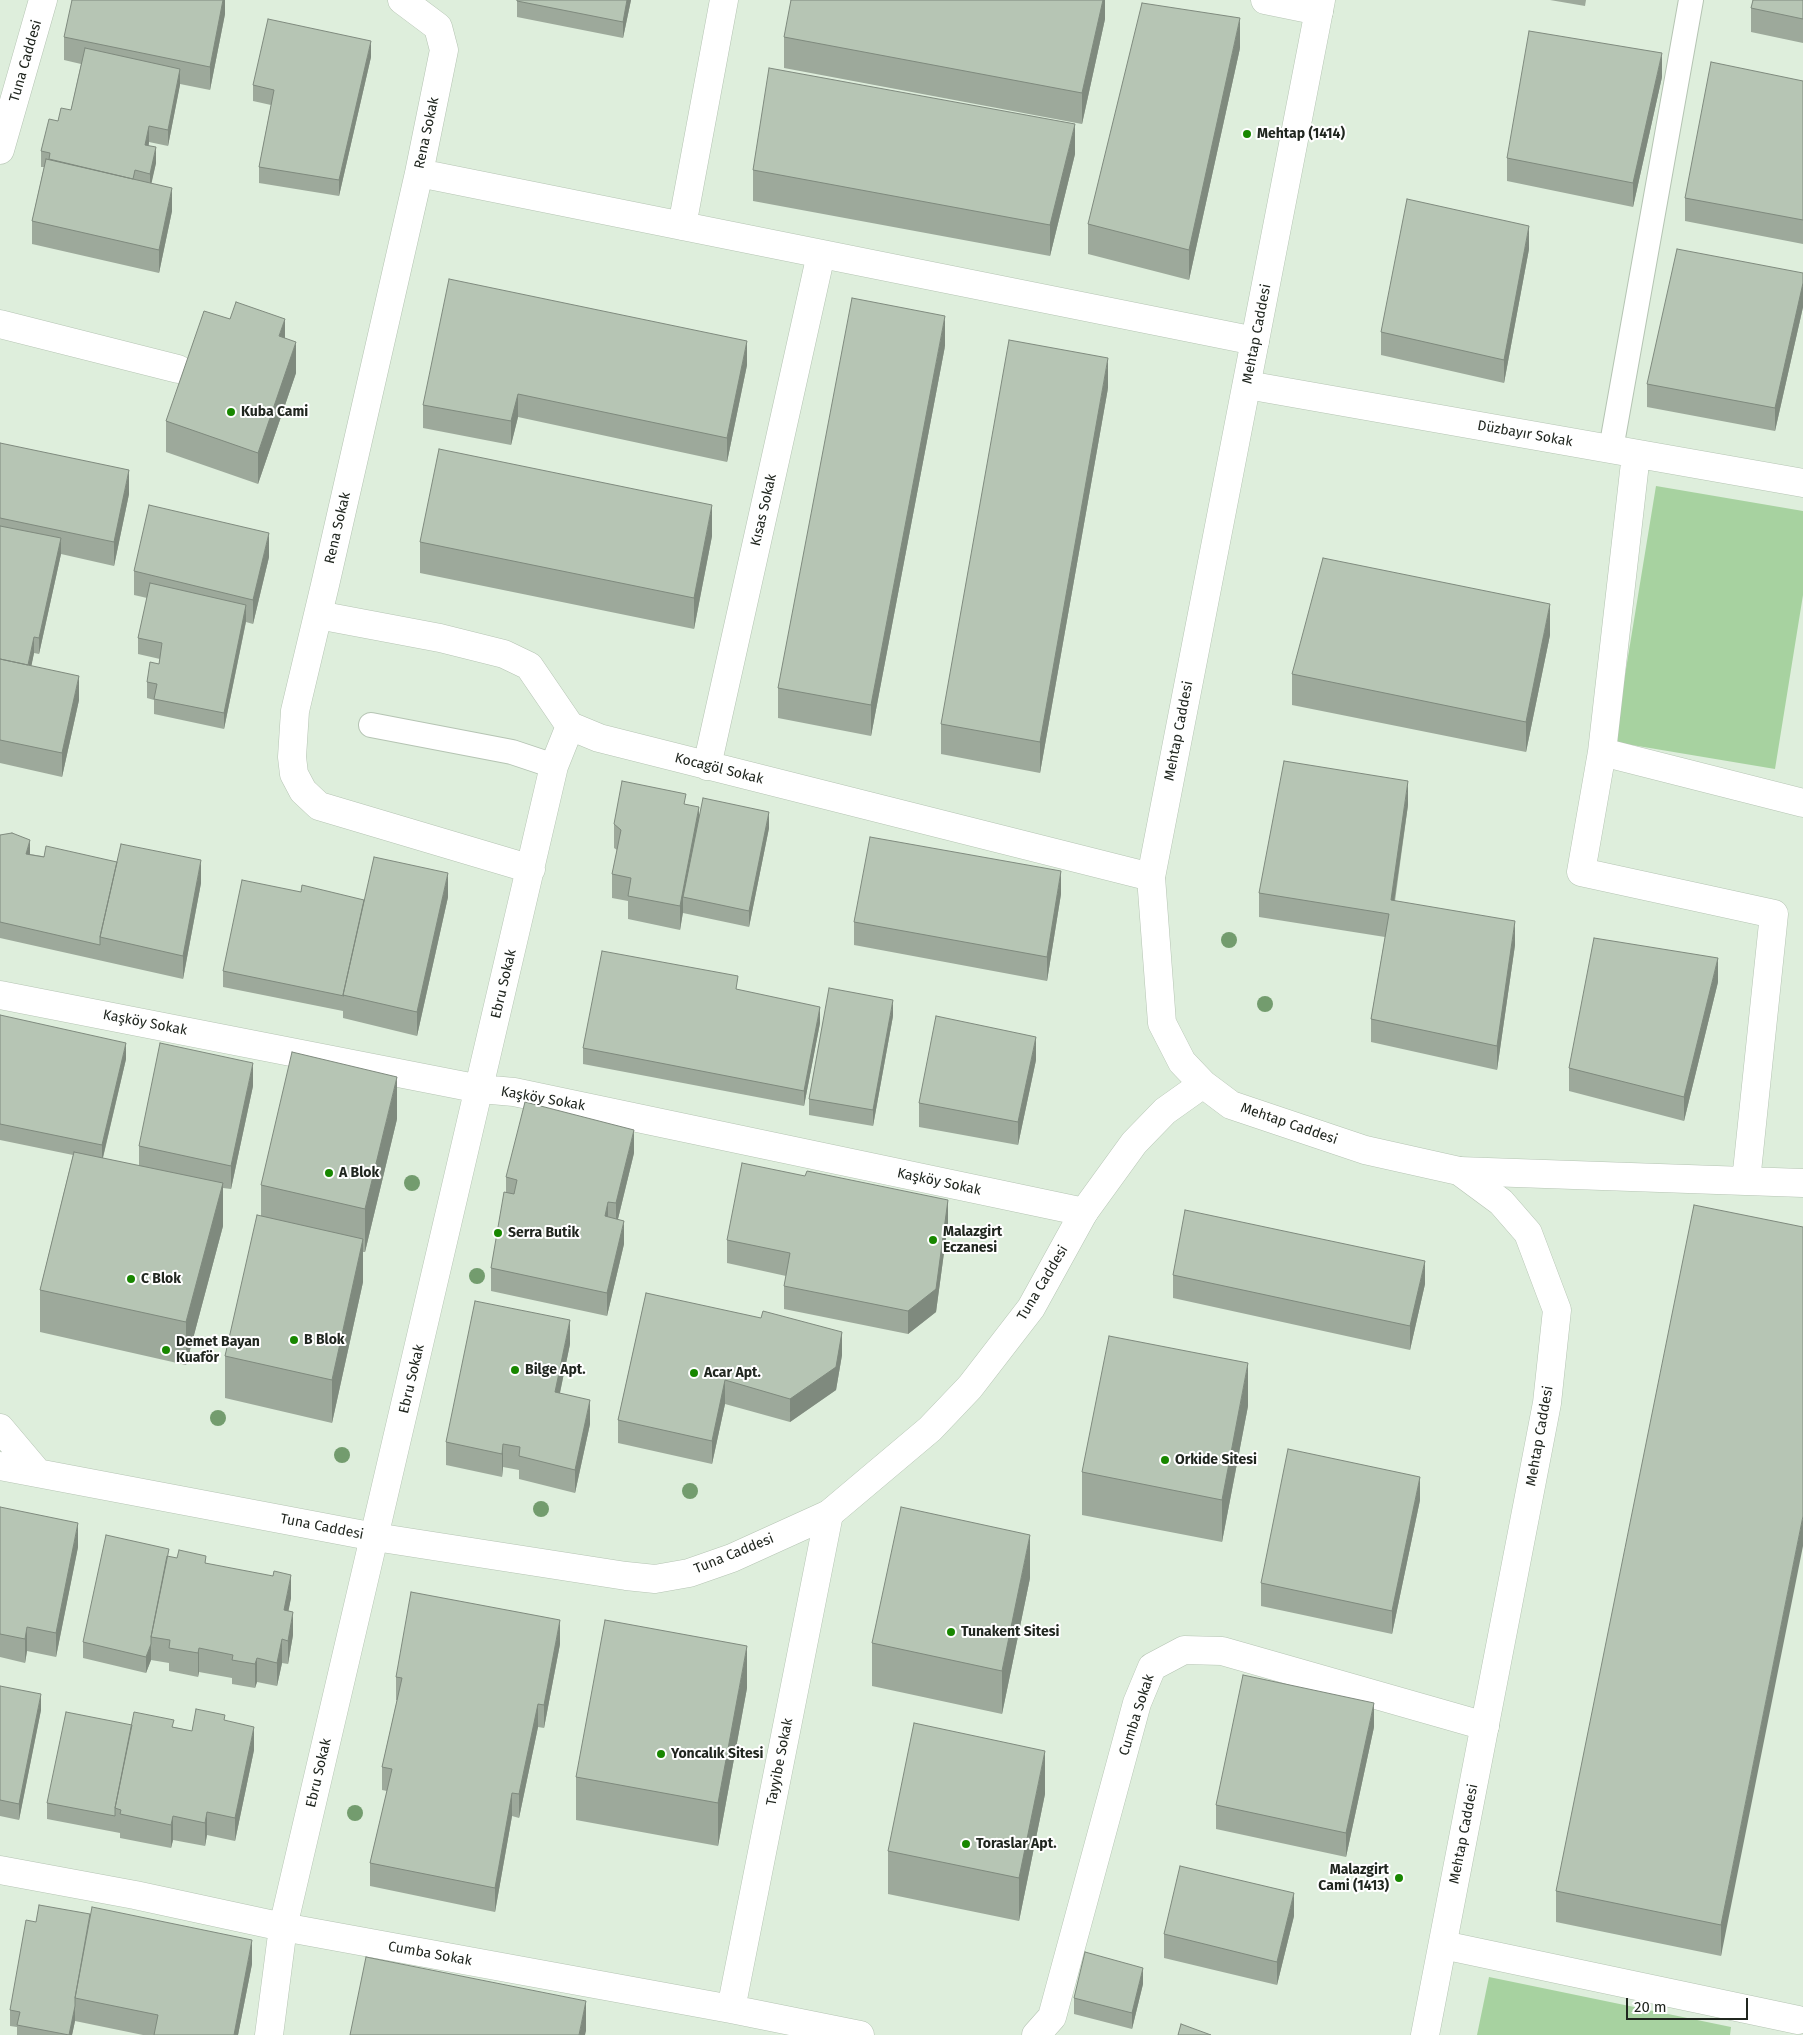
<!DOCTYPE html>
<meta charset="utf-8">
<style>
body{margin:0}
#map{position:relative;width:1803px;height:2035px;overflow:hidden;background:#deeedc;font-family:"Fira Sans",sans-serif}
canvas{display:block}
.scale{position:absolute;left:1626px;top:1998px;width:122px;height:22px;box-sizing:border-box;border:2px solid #20261f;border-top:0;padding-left:6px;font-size:15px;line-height:18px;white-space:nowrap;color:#20261f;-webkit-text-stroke:4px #fff;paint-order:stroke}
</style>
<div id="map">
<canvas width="1803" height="2035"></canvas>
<div class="scale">20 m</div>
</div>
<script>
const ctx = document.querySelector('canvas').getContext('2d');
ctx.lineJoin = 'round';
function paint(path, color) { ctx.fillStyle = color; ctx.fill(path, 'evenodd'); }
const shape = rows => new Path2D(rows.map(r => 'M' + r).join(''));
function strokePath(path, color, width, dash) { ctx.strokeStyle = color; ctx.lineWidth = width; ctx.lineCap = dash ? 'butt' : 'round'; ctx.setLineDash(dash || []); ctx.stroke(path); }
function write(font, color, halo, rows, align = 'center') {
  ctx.font = font + ' "Fira Sans",sans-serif'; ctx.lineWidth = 4; ctx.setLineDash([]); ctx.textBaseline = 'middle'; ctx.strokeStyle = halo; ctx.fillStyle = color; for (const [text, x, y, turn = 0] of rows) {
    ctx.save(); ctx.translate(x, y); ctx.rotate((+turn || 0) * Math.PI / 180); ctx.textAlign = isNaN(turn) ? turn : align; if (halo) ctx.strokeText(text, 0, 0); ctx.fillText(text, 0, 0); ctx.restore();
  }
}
paint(shape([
 [1656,486,1803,511,1803,595,1775,769,1614,742],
 [1489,1977,1731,2027,1730,2035,1477,2035]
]), '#a7d2a0');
const service = shape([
 [1611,449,1691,0],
 [371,725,512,752,554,766]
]);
const minor = shape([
 [402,0,438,27,444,50,419,173,325,585,295,711,292,757,294,774,303,791,319,806,531,869],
 [1265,0,1319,11],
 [419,173,1255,341],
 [682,226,724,0],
 [0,324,178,369],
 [1247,385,1803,483],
 [1636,454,1602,752,1803,803],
 [318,615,440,638,504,654,529,666,570,726,599,738,1151,877],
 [1602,752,1581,872,1774,914,1746,1181],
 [707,766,821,254],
 [0,995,480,1089,514,1092,1084,1212],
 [1459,1171,1803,1183],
 [0,1870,135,1895,283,1927,731,2009,860,2035],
 [1443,1945,1798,2020],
 [731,2009,829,1514],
 [269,2035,283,1927,554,766,570,726],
 [1036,2035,1052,2017,1137,1703,1152,1667,1184,1650,1222,1651,1485,1726]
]);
const tertiary = shape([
 [1321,0,1151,877,1162,1023,1182,1062,1203,1084,1231,1105,1365,1150,1459,1171,1501,1202,1528,1233,1557,1310,1547,1403,1425,2035],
 [0,150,43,0],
 [0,1428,38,1473],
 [0,1466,375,1537,626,1576,655,1579,689,1573,732,1558,829,1514,930,1429,970,1387,1031,1308,1084,1212,1134,1143,1165,1111,1203,1084]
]);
strokePath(service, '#b5c4b3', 26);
strokePath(minor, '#b5c4b3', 29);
strokePath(tertiary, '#b5c4b3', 29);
strokePath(service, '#fff', 24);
strokePath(minor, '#fff', 28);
strokePath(tertiary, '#fff', 28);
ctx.fillStyle = '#739c6e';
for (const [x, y] of [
 [1229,940],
 [1265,1004],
 [412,1183],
 [477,1276],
 [218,1418],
 [342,1455],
 [690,1491],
 [541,1509],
 [355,1813]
]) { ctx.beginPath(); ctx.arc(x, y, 8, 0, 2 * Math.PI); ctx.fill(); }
paint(shape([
 [225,0,225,14,210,90,180,84,168,146,149,142,149,145,156,163,151,183,172,211,159,273,32,244,32,221,44,167,41,167,41,151,58,121,71,110,81,64,64,60,64,37],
 [517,0,631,0,623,38,517,17],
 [1105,0,1105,19,1082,124,784,68,784,37],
 [1550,0,1586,0,1585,6],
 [1803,0,1803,43,1751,32,1751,8],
 [1240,48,1189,280,1088,254,1088,224],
 [371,57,339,196,259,183,259,167,271,105,253,101,253,85],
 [1662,77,1633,207,1507,181,1507,158],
 [1803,81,1803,244,1685,221,1685,198],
 [1075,154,1050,256,753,201,753,170],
 [1529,249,1504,383,1381,355,1381,332],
 [1803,273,1803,307,1775,431,1647,407,1647,384],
 [285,338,296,373,258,484,166,452,166,421],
 [945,346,871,736,778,718,778,688],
 [747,365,727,462,518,417,511,445,423,428,423,405],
 [1108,388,1040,773,941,754,941,724],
 [0,443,129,494,114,566,61,554,39,654,34,653,31,666,79,700,62,777,0,763],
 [712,536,694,629,420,573,420,542],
 [269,557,253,624,246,622,224,729,154,714,154,700,147,698,147,682,159,664,160,659,138,654,138,638,147,598,134,595,134,571],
 [1550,635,1526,752,1292,705,1292,674],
 [686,805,699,816,769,828,749,927,683,913,683,912,680,930,628,919,628,901,612,898,612,874,617,850,614,848,614,824],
 [1408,805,1395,901,1515,945,1497,1070,1371,1042,1371,1019,1385,937,1259,917,1259,893],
 [0,835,30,854,201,883,183,979,0,938],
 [301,892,364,900,448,897,417,1036,343,1018,343,1011,223,987,223,971],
 [1061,894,1047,981,854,945,854,922],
 [1718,982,1684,1121,1569,1091,1569,1068],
 [738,990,820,1023,804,1106,583,1064,583,1048],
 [0,1015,126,1059,103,1158,139,1166,139,1146,253,1086,231,1189,223,1188,223,1226,186,1365,40,1332,40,1290,73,1155,0,1140],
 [893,1016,873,1126,809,1115,809,1099],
 [1036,1060,1018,1145,919,1127,919,1103],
 [397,1119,365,1252,363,1252,363,1282,332,1423,225,1398,225,1356,261,1216,261,1185],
 [634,1153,618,1219,624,1244,607,1316,491,1291,491,1268,506,1192,506,1177],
 [948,1223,936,1312,908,1334,784,1309,784,1286,786,1276,727,1263,727,1240],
 [1803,1227,1721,1956,1556,1922,1556,1891],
 [1173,1275,1425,1284,1410,1350,1173,1298],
 [646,1293,842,1355,836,1390,790,1422,725,1404,712,1464,618,1443,618,1420],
 [570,1344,560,1393,590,1424,575,1493,519,1479,519,1470,503,1467,502,1477,446,1465,446,1442],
 [1248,1406,1222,1542,1082,1515,1082,1472],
 [1420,1500,1392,1634,1261,1606,1261,1583],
 [0,1507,78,1547,56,1657,27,1651,25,1663,0,1657],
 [169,1557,206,1563,291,1598,288,1611,293,1635,288,1664,282,1663,277,1686,257,1682,255,1688,232,1684,232,1678,199,1672,198,1677,169,1671,169,1663,151,1660,146,1673,83,1658,83,1642],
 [1030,1578,1002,1714,872,1686,872,1643],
 [560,1644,544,1728,538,1727,519,1818,512,1816,495,1912,370,1886,370,1863,387,1791,382,1790,382,1767,397,1700,396,1700,396,1677],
 [0,1686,41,1710,19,1820,0,1816],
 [747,1688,718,1846,576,1820,576,1777],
 [225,1721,254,1750,235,1841,207,1835,205,1846,173,1840,171,1848,120,1838,120,1833,47,1819,47,1803,132,1725,174,1727,192,1731],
 [1374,1727,1346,1857,1216,1829,1216,1805],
 [1045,1794,1019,1921,888,1894,888,1851],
 [1294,1916,1277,1985,1164,1958,1164,1934],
 [252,1964,238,2035,143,2035,75,2021,72,2035,17,2035,17,2027,10,2026,10,2010],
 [1143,1984,1132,2029,1074,2014,1074,1998]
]), '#9da99b');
paint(shape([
 [223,0,225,0,225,14,210,90,210,67],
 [627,0,631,0,623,38,623,22],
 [1103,0,1105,0,1105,19,1082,124,1082,93],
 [1240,18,1240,48,1189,280,1189,250],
 [371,41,371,57,339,196,339,180],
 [1662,53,1662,77,1633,207,1633,183],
 [180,69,180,85,168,146,168,130],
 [1075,124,1075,154,1050,256,1050,225],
 [149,126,149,142,145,161,145,145],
 [156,147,156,163,150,190,150,174],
 [172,188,172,211,159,273,159,250],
 [1529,226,1529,249,1504,383,1504,360],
 [1803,283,1803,307,1775,431,1775,408],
 [945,316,945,346,871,736,871,705],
 [285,319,285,349,279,336],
 [747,341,747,365,727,462,727,438],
 [296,342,296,373,258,484,258,453],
 [1108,358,1108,388,1040,773,1040,742],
 [518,394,518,417,511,445,511,421],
 [129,470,129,494,114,566,114,542],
 [712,505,712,536,694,629,694,598],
 [269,533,269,557,253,624,253,600],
 [61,538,61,554,39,654,39,638],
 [1550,604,1550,635,1526,752,1526,722],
 [246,605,246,621,224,729,224,713],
 [34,637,34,653,27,688,27,672],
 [79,676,79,700,62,777,62,753],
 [1408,781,1408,805,1391,923,1391,900],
 [699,807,699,831,683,897,683,912,680,930,680,906],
 [769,812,769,828,749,927,749,911],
 [30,840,30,856,26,854],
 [201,860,201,883,183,979,183,956],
 [1061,871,1061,894,1047,981,1047,957],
 [448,873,448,897,417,1036,417,1012],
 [1515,921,1515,945,1497,1070,1497,1046],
 [1718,958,1718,982,1684,1121,1684,1097],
 [893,1000,893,1016,873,1126,873,1110],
 [820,1007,820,1023,804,1106,804,1091],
 [1036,1037,1036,1060,1018,1145,1018,1122],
 [126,1043,126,1059,102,1161,102,1145],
 [253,1063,253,1086,231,1189,231,1166],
 [397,1077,397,1119,365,1252,365,1209],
 [634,1130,634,1153,616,1227,616,1203],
 [223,1183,223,1226,186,1365,186,1322],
 [948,1200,948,1223,936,1312,908,1334,908,1311],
 [608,1202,608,1225,605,1216],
 [624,1221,624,1244,607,1316,607,1293],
 [363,1239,363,1282,332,1423,332,1380],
 [1425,1261,1425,1284,1410,1350,1410,1326],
 [570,1320,570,1344,555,1416,555,1392],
 [842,1332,842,1355,836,1390,790,1422,790,1399],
 [1248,1363,1248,1406,1222,1542,1222,1500],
 [725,1380,725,1404,712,1464,712,1441],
 [590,1400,590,1424,575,1493,575,1470],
 [503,1444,503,1467,502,1477,502,1454],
 [1420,1477,1420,1500,1392,1634,1392,1611],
 [1803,1516,1803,1546,1721,1956,1721,1925],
 [78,1523,78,1547,56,1657,56,1633],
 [1030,1535,1030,1578,1002,1714,1002,1671],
 [291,1575,291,1598,284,1634,284,1610],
 [293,1612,293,1635,288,1664,288,1641],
 [560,1620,560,1644,544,1728,544,1705],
 [27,1627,27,1651,25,1663,25,1639],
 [282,1639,282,1663,277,1686,277,1663],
 [151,1644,151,1660,146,1673,146,1657],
 [747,1646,747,1688,718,1846,718,1803],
 [199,1648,199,1672,198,1677,198,1653],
 [257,1658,257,1682,255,1688,255,1664],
 [41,1694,41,1710,19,1820,19,1804],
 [1374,1703,1374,1727,1346,1857,1346,1833],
 [538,1704,538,1727,519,1818,519,1794],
 [254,1727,254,1750,235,1841,235,1818],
 [1045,1751,1045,1794,1019,1921,1019,1878],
 [512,1793,512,1816,495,1912,495,1888],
 [207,1812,207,1835,205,1846,205,1823],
 [173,1816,173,1840,171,1848,171,1825],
 [1294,1893,1294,1916,1277,1985,1277,1962],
 [252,1940,252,1964,238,2035,234,2035],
 [1143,1968,1143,1984,1132,2029,1132,2013],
 [586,2001,586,2031,585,2035,579,2035],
 [75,2006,75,2021,72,2035,69,2035]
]), '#7f8a7e');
const building = shape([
 [72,0,223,0,210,67,64,37,72,0],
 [517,0,627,0,623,22,517,1,517,0],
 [791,0,1103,0,1082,93,784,37,791,0],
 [1753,0,1803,0,1803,19,1751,8,1753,0],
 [1142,3,1240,18,1189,250,1088,224,1142,3],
 [268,19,371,41,339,180,259,167,274,90,253,85,268,19],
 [1529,31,1662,53,1633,183,1507,158,1529,31],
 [85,48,180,69,168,130,149,126,145,145,156,147,150,174,135,170,133,179,49,159,50,153,41,151,49,119,58,121,61,108,71,110,85,48],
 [1711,62,1803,81,1803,220,1685,198,1711,62],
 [769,68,1075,124,1050,225,753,170,769,68],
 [46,159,172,188,159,250,32,221,46,159],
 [1407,199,1529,226,1504,360,1381,332,1407,199],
 [1677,249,1803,273,1803,283,1775,408,1647,384,1677,249],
 [449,279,747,341,727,438,518,394,511,421,423,405,449,279],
 [852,298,945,316,871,705,778,688,852,298],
 [236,302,285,319,279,336,296,342,258,453,166,421,204,311,230,319,236,302],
 [1009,340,1108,358,1040,742,941,724,1009,340],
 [0,443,129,470,114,542,0,518,0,443],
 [439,449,712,505,694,598,420,542,439,449],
 [149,505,269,533,253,600,134,571,149,505],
 [0,526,61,538,39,638,34,637,28,665,0,659,0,526],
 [1323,558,1550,604,1526,722,1292,674,1323,558],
 [150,583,246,605,224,713,154,699,157,684,147,682,150,662,159,664,162,643,138,638,150,583],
 [0,659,79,676,62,753,0,740,0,659],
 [1284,761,1408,781,1391,900,1515,921,1497,1046,1371,1019,1389,914,1259,893,1284,761],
 [622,781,686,794,684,804,699,807,680,906,628,896,631,878,612,874,621,830,614,824,622,781],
 [703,798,769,812,749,911,683,897,703,798],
 [12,833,30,840,26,854,44,857,46,846,117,862,100,937,100,945,0,922,0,835,12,833],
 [870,837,1061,871,1047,957,854,922,870,837],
 [121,844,201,860,183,956,100,937,121,844],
 [374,857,448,873,417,1012,343,995,374,857],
 [242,880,301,892,302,885,364,900,343,995,344,996,223,971,242,880],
 [1594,938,1718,958,1684,1097,1569,1068,1594,938],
 [602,951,738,976,736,989,820,1007,804,1091,583,1048,602,951],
 [829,988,893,1000,873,1110,809,1099,829,988],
 [0,1015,126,1043,102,1145,0,1124,0,1015],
 [936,1016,1036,1037,1018,1122,919,1103,936,1016],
 [160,1043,253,1063,231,1166,139,1146,160,1043],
 [292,1052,397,1077,365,1209,261,1185,292,1052],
 [525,1102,634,1130,616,1203,608,1202,605,1216,624,1221,607,1293,491,1268,504,1192,514,1194,517,1180,506,1177,525,1102],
 [74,1152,223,1183,186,1322,40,1290,74,1152],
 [742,1163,805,1176,807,1171,948,1200,936,1289,908,1311,784,1286,790,1253,727,1240,742,1163],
 [1694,1205,1803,1227,1803,1516,1721,1925,1556,1891,1694,1205],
 [1185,1210,1425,1261,1410,1326,1173,1275,1185,1210],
 [257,1215,363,1239,332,1380,225,1356,257,1215],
 [646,1293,761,1318,763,1311,842,1332,836,1367,790,1399,725,1380,712,1441,618,1420,646,1293],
 [475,1301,570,1320,555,1392,590,1400,575,1470,519,1456,520,1447,503,1444,502,1454,446,1442,475,1301],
 [1109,1336,1248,1363,1222,1500,1082,1472,1109,1336],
 [1288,1449,1420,1477,1392,1611,1261,1583,1288,1449],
 [0,1507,78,1523,56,1633,27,1627,25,1639,0,1634,0,1507],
 [901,1507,1030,1535,1002,1671,872,1643,901,1507],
 [106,1535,169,1549,151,1637,151,1644,146,1657,83,1642,106,1535],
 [179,1550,206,1556,205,1563,273,1576,274,1571,291,1575,284,1610,293,1612,288,1641,282,1639,277,1663,257,1658,255,1664,232,1660,233,1655,199,1648,198,1653,169,1648,170,1640,151,1637,167,1556,177,1558,179,1550],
 [411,1592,560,1620,544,1705,538,1704,519,1794,512,1793,495,1888,370,1863,392,1769,382,1767,402,1678,396,1677,411,1592],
 [605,1620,747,1646,718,1803,576,1777,605,1620],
 [1243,1675,1374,1703,1346,1833,1216,1805,1243,1675],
 [0,1686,41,1694,19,1804,0,1800,0,1686],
 [196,1709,225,1715,224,1720,254,1727,235,1818,207,1812,205,1823,173,1816,171,1825,120,1814,121,1810,115,1808,134,1712,174,1720,172,1727,192,1731,196,1709],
 [66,1712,132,1725,115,1808,115,1816,47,1803,66,1712],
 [914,1723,1045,1751,1019,1878,888,1851,914,1723],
 [1180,1866,1294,1893,1277,1962,1164,1934,1180,1866],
 [39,1905,90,1914,75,1998,75,2006,69,2035,17,2025,20,2012,10,2010,26,1920,36,1922,39,1905],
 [92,1907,252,1940,234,2035,154,2035,158,2015,75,1998,92,1907],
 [1085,1952,1143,1968,1132,2013,1074,1998,1085,1952],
 [366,1957,586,2001,579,2035,350,2035,366,1957],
 [1181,2024,1211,2035,1178,2035,1181,2024]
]);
paint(building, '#b6c5b4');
strokePath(building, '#7f8a7e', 1);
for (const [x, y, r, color] of [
 [1247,134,5,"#188700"],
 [231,412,5,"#188700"],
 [329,1173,5,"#188700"],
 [498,1233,5,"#188700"],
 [933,1240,5,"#188700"],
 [131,1279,5,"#188700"],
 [294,1340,5,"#188700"],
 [166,1350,5,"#188700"],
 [515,1370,5,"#188700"],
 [694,1373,5,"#188700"],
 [1165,1460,5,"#188700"],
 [951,1632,5,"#188700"],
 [661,1754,5,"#188700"],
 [966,1844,5,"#188700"],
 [1399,1878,5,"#188700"]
]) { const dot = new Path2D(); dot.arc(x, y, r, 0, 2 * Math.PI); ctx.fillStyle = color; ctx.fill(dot); strokePath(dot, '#fff', 2); }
write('14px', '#20261f', '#fff', [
 ["Tuna Caddesi",26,61,-74],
 ["Rena Sokak",427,133,-78],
 ["Mehtap Caddesi",1257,334,-79],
 ["Düzbayır Sokak",1525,434,10],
 ["Kısas Sokak",764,510,-77],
 ["Rena Sokak",338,528,-77],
 ["Mehtap Caddesi",1179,731,-79],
 ["Kocagöl Sokak",719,769,14],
 ["Ebru Sokak",504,984,-77],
 ["Kaşköy Sokak",145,1023,11],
 ["Kaşköy Sokak",543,1099,10],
 ["Mehtap Caddesi",1289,1124,19],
 ["Kaşköy Sokak",939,1182,12],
 ["Tuna Caddesi",1043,1283,-59],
 ["Ebru Sokak",412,1379,-77],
 ["Mehtap Caddesi",1540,1436,-80],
 ["Tuna Caddesi",322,1527,11],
 ["Tuna Caddesi",734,1554,-22],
 ["Cumba Sokak",1137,1715,-72],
 ["Tayyibe Sokak",780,1762,-79],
 ["Ebru Sokak",319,1773,-77],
 ["Mehtap Caddesi",1464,1834,-79],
 ["Cumba Sokak",430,1954,10]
]);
write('bold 14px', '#20261f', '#fff', [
 ["Mehtap (1414)",1257,134],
 ["Kuba Cami",241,412],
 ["A Blok",339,1173],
 ["Malazgirt",943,1232],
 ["Eczanesi",943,1248],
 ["Serra Butik",508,1233],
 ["C Blok",141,1279],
 ["B Blok",304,1340],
 ["Demet Bayan",176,1342],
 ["Kuaför",176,1358],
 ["Bilge Apt.",525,1370],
 ["Acar Apt.",704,1373],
 ["Orkide Sitesi",1175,1460],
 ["Tunakent Sitesi",961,1632],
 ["Yoncalık Sitesi",671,1754],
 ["Toraslar Apt.",976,1844],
 ["Malazgirt",1389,1870,"right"],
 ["Cami (1413)",1389,1886,"right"]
], 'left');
</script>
